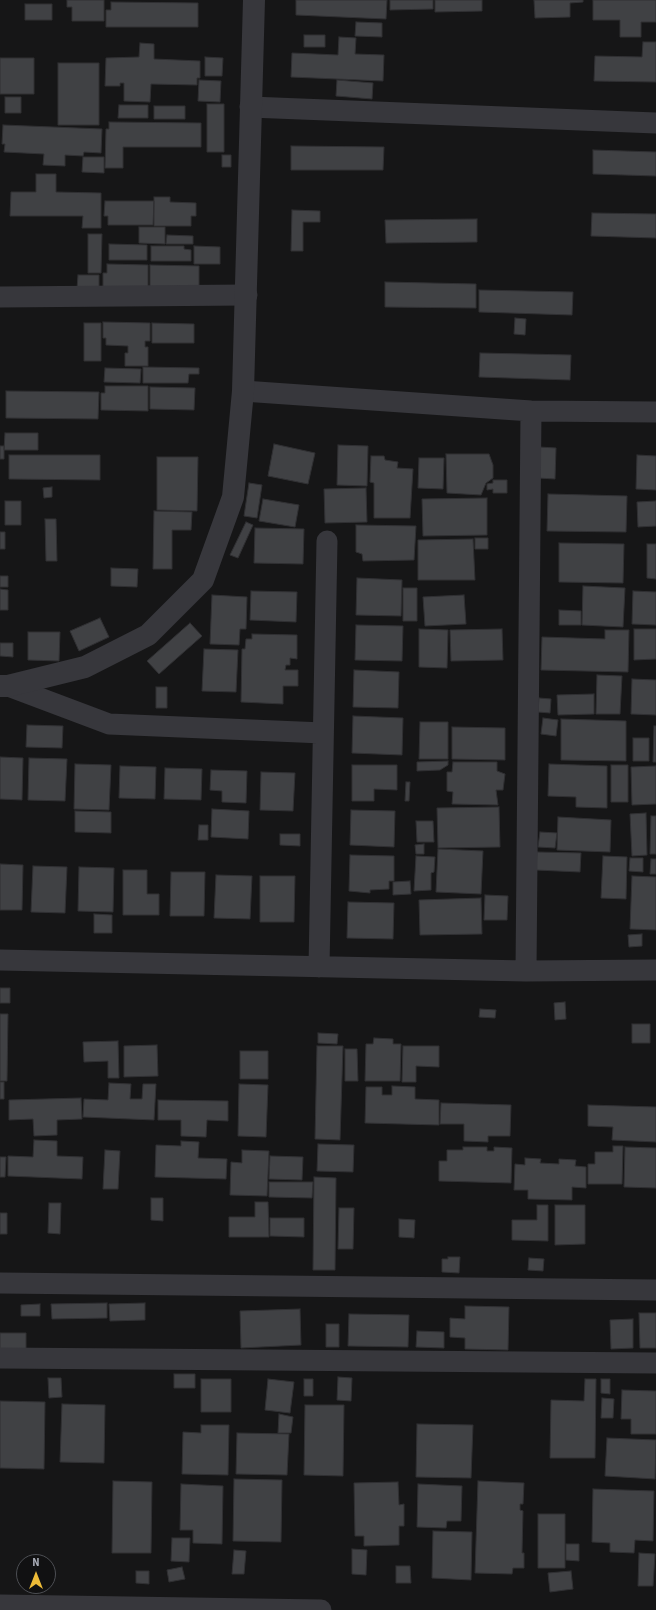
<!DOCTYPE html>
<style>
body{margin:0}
#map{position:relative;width:656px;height:1610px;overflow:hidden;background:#161617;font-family:"Source Sans 3",sans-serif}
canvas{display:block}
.north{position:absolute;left:16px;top:1554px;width:40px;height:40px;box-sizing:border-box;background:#111112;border:1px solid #4d4f54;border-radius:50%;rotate:0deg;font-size:11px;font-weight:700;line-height:16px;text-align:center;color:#a8acb7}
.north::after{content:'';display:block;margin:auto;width:14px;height:18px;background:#edbb38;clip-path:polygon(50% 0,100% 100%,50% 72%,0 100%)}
</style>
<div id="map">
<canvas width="656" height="1610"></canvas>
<div class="north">N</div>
</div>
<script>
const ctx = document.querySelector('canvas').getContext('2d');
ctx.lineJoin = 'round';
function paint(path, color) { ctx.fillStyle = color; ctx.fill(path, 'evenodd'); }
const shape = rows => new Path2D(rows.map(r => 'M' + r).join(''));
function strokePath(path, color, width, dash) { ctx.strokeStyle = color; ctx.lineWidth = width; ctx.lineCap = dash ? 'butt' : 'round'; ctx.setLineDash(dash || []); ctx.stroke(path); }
const building = shape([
 [67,0,104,0,104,21,72,21,72,7,67,7,67,0],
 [296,0,387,0,386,19,296,15,296,0],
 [390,0,433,0,433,9,390,10,390,0],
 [435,0,482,0,482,11,435,12,435,0],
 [534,0,583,0,583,2,570,3,570,17,535,18,534,0],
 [593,0,656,0,656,22,641,22,641,37,620,37,620,20,593,20,593,0],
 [111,2,198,3,198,27,106,27,106,10,111,10,111,2],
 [25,4,52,4,52,20,25,20,25,4],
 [356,22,382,23,382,37,355,36,356,22],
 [304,35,325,35,325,47,304,47,304,35],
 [339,37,356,38,355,54,384,55,383,81,291,77,292,53,338,55,339,37],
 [643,42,656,42,656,82,594,81,595,56,642,57,643,42],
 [140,43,154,44,154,59,200,61,200,78,197,78,197,85,151,84,150,102,124,101,124,83,120,83,120,86,105,86,106,58,139,57,140,43],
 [205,57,223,58,222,76,205,76,205,57],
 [0,58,34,58,34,94,0,94,0,58],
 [58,63,99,63,99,125,58,125,58,63],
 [199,80,221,81,220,102,198,101,199,80],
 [337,80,373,83,372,99,336,96,337,80],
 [5,97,21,97,21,113,5,113,5,97],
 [207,104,224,104,224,152,207,152,207,104],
 [119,105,148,105,148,118,118,118,119,105],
 [154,106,185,106,185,119,154,119,154,106],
 [109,122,201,123,201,147,123,147,123,168,105,168,106,129,109,129,109,122],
 [3,125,102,129,101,153,84,152,83,156,65,155,65,166,43,165,44,154,4,152,5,144,2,144,3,125],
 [291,146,384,147,383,170,291,170,291,146],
 [593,150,656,152,656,176,593,174,593,150],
 [222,155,231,155,231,167,222,167,222,155],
 [83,157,104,157,104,173,82,172,83,157],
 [36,174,56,174,56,192,101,193,101,228,82,228,83,216,10,216,11,192,36,192,36,174],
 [154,197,170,197,170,202,196,203,196,216,191,216,191,226,154,226,154,197],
 [105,201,154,201,153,225,108,225,108,216,104,216,105,201],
 [292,210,320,211,320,222,303,222,303,251,291,251,292,210],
 [592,213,656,214,656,238,591,236,592,213],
 [477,219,477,242,386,243,385,220,477,219],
 [139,227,165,227,165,244,139,243,139,227],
 [88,234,102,234,101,273,88,273,88,234],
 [167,235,193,236,193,244,166,244,167,235],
 [109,244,147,245,147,260,109,260,109,244],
 [151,246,184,246,184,249,191,250,191,261,151,261,151,246],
 [194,246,220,247,220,264,194,264,194,246],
 [107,264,148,265,148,289,103,289,103,273,107,273,107,264],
 [150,265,199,266,199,290,150,290,150,265],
 [78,275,99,275,99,289,77,289,78,275],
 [385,282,476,284,476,308,385,307,385,282],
 [479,290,573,292,572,315,479,312,479,290],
 [515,318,526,319,525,335,514,334,515,318],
 [103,322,150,323,150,341,145,341,145,347,148,347,148,366,125,366,125,353,128,353,128,346,106,345,106,338,103,338,103,322],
 [84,323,101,323,101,361,84,361,84,323],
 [152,323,194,324,194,343,152,343,152,323],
 [480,353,571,355,570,380,479,377,480,353],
 [143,367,199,368,199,374,189,374,188,383,143,383,143,367],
 [105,368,141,369,140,383,104,382,105,368],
 [105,386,148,386,148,411,101,410,101,393,105,393,105,386],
 [150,387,195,388,194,410,150,409,150,387],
 [6,391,99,392,98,419,6,418,6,391],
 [5,433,38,433,38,450,4,450,5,433],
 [274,444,315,453,308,484,268,476,274,444],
 [338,445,368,446,367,486,337,485,338,445],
 [0,446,4,446,4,459,0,459,0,446],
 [539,447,556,448,555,479,538,478,539,447],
 [446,454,489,454,493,465,493,478,486,483,481,495,447,493,446,454],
 [9,455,100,455,100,480,9,479,9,455],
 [637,455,656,456,656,490,636,489,637,455],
 [371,456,384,456,385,460,398,462,397,468,413,469,410,518,374,518,374,483,370,482,371,456],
 [157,457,198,457,197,511,157,510,157,457],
 [419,458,444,458,443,489,418,488,419,458],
 [493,480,507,480,507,493,493,493,493,489,487,490,487,484,493,483,493,480],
 [249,483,262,485,257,518,244,516,249,483],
 [52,487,52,497,44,498,43,488,52,487],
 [366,488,367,522,325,523,324,489,366,488],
 [548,494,627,496,626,532,547,531,548,494],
 [487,498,487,535,423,536,422,499,487,498],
 [263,499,299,505,295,527,259,521,263,499],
 [5,501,21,501,21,525,5,525,5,501],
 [656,501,656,526,638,527,637,502,656,501],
 [154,511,192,512,191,530,172,530,172,569,153,569,154,511],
 [45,519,56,519,57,561,46,561,45,519],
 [246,522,253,525,238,558,230,555,246,522],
 [356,525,416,526,414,560,363,561,362,554,356,552,356,525],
 [255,528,304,529,303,564,254,563,255,528],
 [0,532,5,532,5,549,0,549,0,532],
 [475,538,488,538,488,549,475,549,475,538],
 [473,539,475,580,418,580,418,540,473,539],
 [559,543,624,544,623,583,559,582,559,543],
 [647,544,656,544,656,579,647,578,647,544],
 [111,568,138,569,137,587,111,586,111,568],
 [0,576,8,576,8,587,0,587,0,576],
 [357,578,402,580,401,616,356,615,357,578],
 [583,586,625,588,623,627,582,625,583,586],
 [403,588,417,588,417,621,403,621,403,588],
 [0,589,8,590,8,610,0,610,0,589],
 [251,591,297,592,296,622,250,620,251,591],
 [633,591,656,592,656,625,632,624,633,591],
 [212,595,247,597,246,629,240,629,239,645,210,644,212,595],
 [464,595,466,624,425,626,423,597,464,595],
 [559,610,581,611,581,625,559,625,559,610],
 [100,618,109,637,79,651,70,631,100,618],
 [190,623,202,636,159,674,147,661,190,623],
 [356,625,403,626,402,661,355,660,356,625],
 [419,629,448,630,447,668,419,667,419,629],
 [502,629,503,660,451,661,450,630,502,629],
 [634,629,656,629,656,659,634,660,634,629],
 [605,630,629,630,628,672,541,670,542,637,605,639,605,630],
 [28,632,60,632,59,661,28,660,28,632],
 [252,634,297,635,297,659,290,658,290,665,286,665,285,670,298,670,298,686,283,686,283,704,241,702,242,649,245,649,246,639,252,639,252,634],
 [0,643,13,643,13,657,0,656,0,643],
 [204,649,238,650,236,692,202,691,204,649],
 [354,670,399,672,398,708,353,707,354,670],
 [597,675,622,676,620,714,596,714,597,675],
 [632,679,656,680,656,715,631,714,632,679],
 [156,687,167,687,167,708,156,708,156,687],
 [594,694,594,714,558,715,557,695,594,694],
 [539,698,551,699,550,713,538,712,539,698],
 [353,716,403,718,402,755,352,753,353,716],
 [543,718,558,720,556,736,541,734,543,718],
 [561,719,626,721,626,761,561,760,561,719],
 [420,722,448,722,448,759,419,759,420,722],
 [27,725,63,726,62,748,26,747,27,725],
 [654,726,656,726,656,762,653,762,654,726],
 [452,727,505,728,505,760,452,759,452,727],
 [633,738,649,738,649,761,633,761,633,738],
 [0,757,23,758,22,800,0,799,0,757],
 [29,758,67,759,65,801,28,800,29,758],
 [448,761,448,765,440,770,417,771,417,762,448,761],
 [453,762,497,762,497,771,505,774,503,790,496,790,498,805,452,804,453,792,447,791,447,772,452,772,453,762],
 [75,764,111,765,109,810,74,809,75,764],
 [549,764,607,766,607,808,576,807,576,797,548,796,549,764],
 [352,765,397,765,397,790,374,789,374,801,352,801,352,765],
 [611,765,628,765,628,802,611,802,611,765],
 [120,766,156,767,155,799,119,798,120,766],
 [656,766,656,804,632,805,631,767,656,766],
 [165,768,202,769,201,800,164,799,165,768],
 [211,770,247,771,246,803,222,802,222,791,210,790,211,770],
 [261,772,295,773,293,811,260,810,261,772],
 [406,782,410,782,409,801,405,801,406,782],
 [499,807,500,847,438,848,437,808,499,807],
 [212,809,249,811,248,839,211,837,212,809],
 [351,810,395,811,394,847,350,845,351,810],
 [75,811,111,812,111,833,75,832,75,811],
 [646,813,647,855,632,856,630,814,646,813],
 [651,816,656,816,656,854,650,854,651,816],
 [558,817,611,820,610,852,557,850,558,817],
 [416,821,433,821,434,842,417,842,416,821],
 [199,825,208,825,208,840,198,840,199,825],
 [540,832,557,833,555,848,538,847,540,832],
 [280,834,300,834,300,846,280,845,280,834],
 [424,844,424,854,416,854,415,845,424,844],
 [438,849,483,851,481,894,436,892,438,849],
 [537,852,581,853,580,872,536,870,537,852],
 [350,855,394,856,394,881,389,881,389,889,370,890,370,893,349,891,350,855],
 [416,856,435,857,434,872,431,873,431,890,414,891,416,856],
 [603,856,627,857,626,899,601,898,603,856],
 [630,858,643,858,643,872,629,871,630,858],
 [651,859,656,859,656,874,650,874,651,859],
 [0,864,23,865,22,910,0,910,0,864],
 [33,866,67,867,65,913,31,912,33,866],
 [79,867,114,868,113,912,78,911,79,867],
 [123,870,147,870,147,894,159,894,159,915,123,915,123,870],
 [171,872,205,872,204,916,170,916,171,872],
 [216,875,252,876,250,919,214,918,216,875],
 [260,876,295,876,294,922,260,922,260,876],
 [632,876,656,877,656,930,630,929,632,876],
 [410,881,411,894,393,895,393,882,410,881],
 [485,895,508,896,507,920,484,920,485,895],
 [481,898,482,934,420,935,419,900,481,898],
 [348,902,394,903,393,939,347,938,348,902],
 [94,914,112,915,112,933,94,933,94,914],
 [642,934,642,946,629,947,628,935,642,934],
 [0,988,10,988,10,1003,0,1003,0,988],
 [565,1002,566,1019,555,1020,554,1003,565,1002],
 [480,1009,496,1010,495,1018,479,1017,480,1009],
 [0,1014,8,1014,7,1081,0,1081,0,1014],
 [632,1024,650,1024,650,1043,632,1043,632,1024],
 [318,1033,338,1034,337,1044,318,1043,318,1033],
 [374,1038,393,1039,393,1044,401,1044,400,1081,365,1081,366,1044,373,1044,374,1038],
 [118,1041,119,1078,108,1078,108,1061,84,1062,83,1042,118,1041],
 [157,1045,158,1076,124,1077,124,1046,157,1045],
 [317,1046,343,1046,340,1140,315,1139,317,1046],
 [403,1046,439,1046,439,1067,416,1066,416,1082,402,1082,403,1046],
 [345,1049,357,1049,358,1081,345,1081,345,1049],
 [240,1051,268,1051,268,1079,240,1079,240,1051],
 [0,1082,4,1082,4,1099,0,1099,0,1082],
 [109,1083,131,1084,130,1099,142,1099,143,1084,156,1084,154,1120,83,1117,84,1099,108,1100,109,1083],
 [239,1084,268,1085,266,1137,238,1136,239,1084],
 [392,1086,415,1087,415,1099,439,1100,439,1125,365,1123,366,1087,382,1087,382,1095,392,1095,392,1086],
 [81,1098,82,1119,57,1120,57,1135,34,1136,33,1119,9,1120,9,1100,81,1098],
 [158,1100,228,1101,228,1121,207,1120,206,1137,181,1136,181,1120,158,1120,158,1100],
 [441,1103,511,1105,510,1136,488,1136,488,1142,464,1141,464,1124,440,1124,441,1103],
 [588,1105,656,1107,656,1142,612,1140,613,1127,588,1126,588,1105],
 [34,1140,57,1141,57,1156,83,1157,82,1179,8,1176,8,1156,33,1157,34,1140],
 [181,1141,199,1142,198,1158,227,1159,226,1179,155,1177,156,1145,181,1146,181,1141],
 [318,1144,354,1145,353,1172,317,1171,318,1144],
 [613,1146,623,1146,622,1184,588,1184,588,1164,595,1164,595,1152,613,1152,613,1146],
 [463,1147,487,1147,487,1151,494,1151,494,1147,512,1148,511,1183,439,1181,439,1161,447,1161,447,1150,463,1150,463,1147],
 [625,1147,656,1148,656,1188,624,1187,625,1147],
 [105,1150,120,1151,118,1189,103,1189,105,1150],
 [242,1150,269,1151,267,1196,230,1195,231,1162,242,1163,242,1150],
 [270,1156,303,1157,302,1180,269,1179,270,1156],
 [0,1157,6,1157,5,1177,0,1177,0,1157],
 [525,1158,541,1159,540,1163,559,1164,559,1159,576,1160,575,1166,586,1167,586,1188,572,1187,572,1200,528,1199,528,1190,514,1190,515,1164,525,1165,525,1158],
 [314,1177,336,1178,335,1270,313,1270,314,1177],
 [269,1182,313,1182,312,1198,269,1197,269,1182],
 [151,1198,163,1198,163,1221,151,1220,151,1198],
 [255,1202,268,1202,269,1237,229,1237,229,1217,255,1217,255,1202],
 [49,1203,61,1203,60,1234,48,1233,49,1203],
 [537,1205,548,1205,548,1241,512,1240,512,1220,537,1220,537,1205],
 [555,1205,585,1205,585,1244,555,1245,555,1205],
 [339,1208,354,1208,353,1249,338,1249,339,1208],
 [0,1213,7,1213,7,1234,0,1234,0,1213],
 [270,1218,304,1218,304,1237,270,1236,270,1218],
 [399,1219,415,1220,414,1238,399,1237,399,1219],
 [448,1257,460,1257,459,1273,442,1272,442,1259,448,1259,448,1257],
 [529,1258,544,1259,543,1271,528,1270,529,1258],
 [107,1303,107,1318,52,1319,51,1304,107,1303],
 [145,1303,145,1320,110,1321,109,1304,145,1303],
 [40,1304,40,1316,21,1316,21,1305,40,1304],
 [465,1306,509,1307,508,1350,465,1349,465,1338,450,1337,450,1318,465,1319,465,1306],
 [300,1309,301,1345,241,1348,240,1311,300,1309],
 [639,1313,656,1313,656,1348,640,1348,639,1313],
 [349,1314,409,1315,408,1347,348,1346,349,1314],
 [633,1319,633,1348,611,1349,610,1320,633,1319],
 [326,1324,339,1324,339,1347,326,1347,326,1324],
 [417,1331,444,1332,444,1348,416,1347,417,1331],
 [0,1333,26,1333,26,1349,0,1350,0,1333],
 [174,1374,195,1374,195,1388,174,1388,174,1374],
 [338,1377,352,1378,351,1401,337,1400,338,1377],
 [48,1378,61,1378,62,1397,49,1398,48,1378],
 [201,1379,231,1379,231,1412,201,1412,201,1379],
 [268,1379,294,1382,290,1413,265,1410,268,1379],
 [304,1379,313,1379,313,1396,304,1396,304,1379],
 [585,1379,596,1379,595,1458,550,1458,551,1400,584,1401,585,1379],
 [601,1379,610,1379,610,1394,601,1393,601,1379],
 [622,1390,656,1391,656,1434,631,1434,631,1419,621,1419,622,1390],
 [602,1398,614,1399,613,1418,601,1418,602,1398],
 [0,1401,45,1402,44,1469,0,1468,0,1401],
 [62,1404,105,1405,104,1463,60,1462,62,1404],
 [305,1405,344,1405,343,1476,304,1475,305,1405],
 [279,1414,293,1417,291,1433,278,1433,279,1414],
 [417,1424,473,1425,471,1478,416,1477,417,1424],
 [201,1425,229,1425,228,1475,182,1474,183,1432,201,1433,201,1425],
 [237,1433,289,1434,287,1475,236,1474,237,1433],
 [607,1438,656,1440,655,1479,605,1476,607,1438],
 [234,1479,282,1480,281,1542,233,1541,234,1479],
 [113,1481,152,1482,151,1553,112,1553,113,1481],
 [478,1481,524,1483,523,1504,520,1504,520,1510,523,1511,522,1553,524,1553,524,1568,513,1568,512,1574,475,1573,478,1481],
 [398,1482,399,1505,404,1504,404,1526,399,1526,399,1545,364,1546,364,1536,355,1536,354,1483,398,1482],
 [181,1484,223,1486,222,1544,193,1543,193,1530,180,1530,181,1484],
 [418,1484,462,1486,461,1521,447,1521,446,1528,417,1527,418,1484],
 [593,1489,654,1491,653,1541,635,1540,634,1553,610,1552,610,1543,592,1542,593,1489],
 [538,1514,565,1514,565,1568,538,1568,538,1514],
 [433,1531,472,1532,471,1580,432,1578,433,1531],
 [172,1538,190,1538,189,1562,171,1561,172,1538],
 [566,1544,579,1544,579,1561,566,1560,566,1544],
 [352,1549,367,1550,366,1575,352,1574,352,1549],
 [234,1550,246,1551,244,1574,232,1574,234,1550],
 [639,1553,655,1554,653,1586,638,1586,639,1553],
 [396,1566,410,1566,411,1583,396,1583,396,1566],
 [182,1567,185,1579,169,1582,167,1570,182,1567],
 [136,1571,149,1571,149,1584,136,1583,136,1571],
 [571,1571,573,1589,550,1592,548,1573,571,1571]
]);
paint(building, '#404144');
strokePath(building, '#303033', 1);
strokePath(shape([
 [250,107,656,123],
 [0,297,247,295],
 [243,391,531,411,656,412],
 [8,686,109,724,323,733],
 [0,960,526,971,656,970],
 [319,967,327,541],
 [526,971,531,411],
 [0,1283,656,1290],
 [0,1358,656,1363],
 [0,1605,321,1610]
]), '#37373c', 21);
strokePath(shape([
 [0,686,8,686,85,667,148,635,203,580,233,497,243,391,254,0]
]), '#37373c', 22);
</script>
